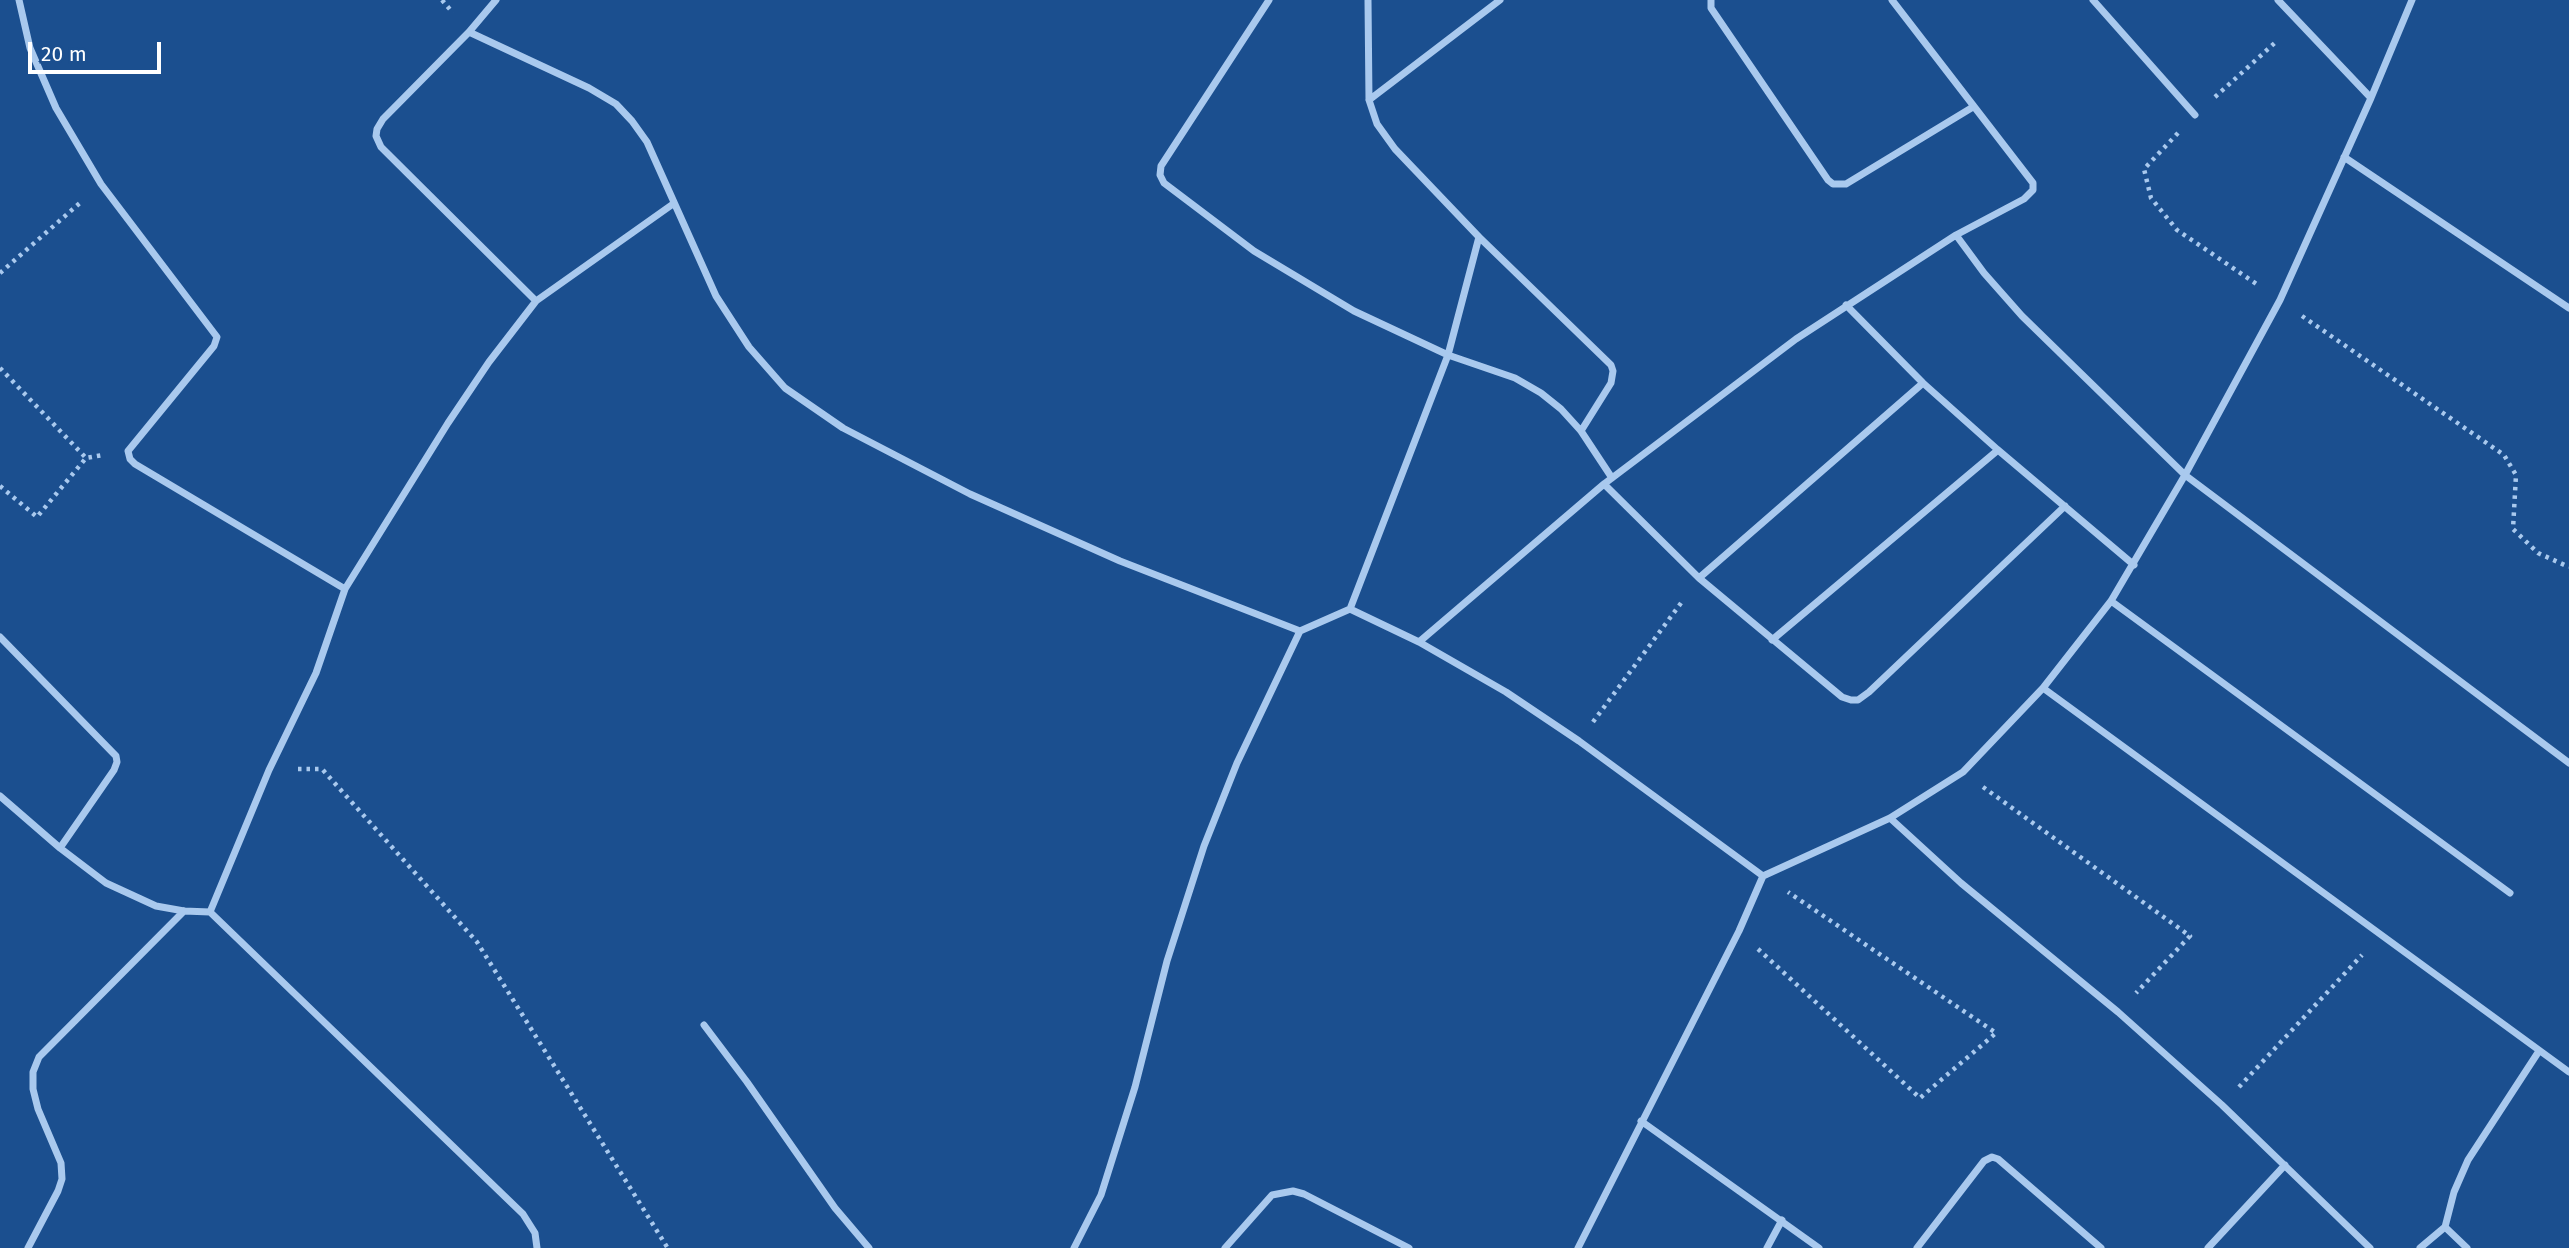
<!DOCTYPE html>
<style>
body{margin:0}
#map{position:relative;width:2569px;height:1248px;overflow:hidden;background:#1b4f8f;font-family:"Fira Sans",sans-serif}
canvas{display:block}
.scale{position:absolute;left:28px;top:42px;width:133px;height:32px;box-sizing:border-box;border:4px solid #fff;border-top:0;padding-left:9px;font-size:21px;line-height:24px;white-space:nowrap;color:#fff;-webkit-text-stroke:5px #1b4f8f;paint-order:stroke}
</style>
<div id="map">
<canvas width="2569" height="1248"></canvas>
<div class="scale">20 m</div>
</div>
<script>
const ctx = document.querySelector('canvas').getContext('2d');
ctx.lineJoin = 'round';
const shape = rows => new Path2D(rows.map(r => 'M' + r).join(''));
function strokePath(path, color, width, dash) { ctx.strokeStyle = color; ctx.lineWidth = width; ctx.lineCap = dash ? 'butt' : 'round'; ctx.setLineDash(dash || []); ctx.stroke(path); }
strokePath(shape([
 [442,0,453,13],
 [2215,97,2278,40],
 [2178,133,2144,169,2151,198,2177,230,2258,285],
 [0,273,81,202],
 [2302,316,2504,455,2516,475,2513,529,2538,553,2569,567],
 [0,368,86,458],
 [0,486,37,517,86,458,103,455],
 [1593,722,1684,599],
 [298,769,322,769,477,942,667,1247],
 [1983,787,2190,936,2136,993],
 [1758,949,1920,1098,1996,1033,1788,892],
 [2239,1087,2362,955]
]), '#a9c9ee', 4.5, [3.5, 5]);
strokePath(shape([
 [19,0,30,48,56,108,101,184,217,337,214,346,128,451,130,459,135,464,345,589],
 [496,0,469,32,383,119,377,129,376,136,381,147,536,301],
 [1269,0,1161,166,1160,175,1164,183,1254,251,1354,311,1448,355,1515,378,1541,393,1561,409,1581,431,1612,478],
 [1711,0,1711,8,1828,180,1833,184,1846,184,1973,107],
 [2093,0,2195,115],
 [2278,0,2371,98,2412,0],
 [469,32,589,88,616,104,632,121,647,142,716,296,749,347,785,388,843,428,970,494,1120,561,1300,631],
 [1369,100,1500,0],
 [2344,157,2569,308],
 [1956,235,1984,273,2022,316,2185,475,2569,763],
 [1479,237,1611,365,1613,371,1611,383,1581,431],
 [1846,305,1923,383,1998,450,2134,565],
 [1604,484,1699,578,1842,697,1851,700,1858,700,1869,692,2065,506],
 [1699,578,1923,383],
 [2111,601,2510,893],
 [1350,609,1419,642,1506,692,1579,741,1763,876],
 [0,637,116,756,117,762,114,770,60,848],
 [1772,640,1998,450],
 [1419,642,1604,484,1796,339,1956,235,2024,199,2033,190,2033,183,1892,0],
 [2043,688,2569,1072],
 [0,796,60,848,106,883,156,906,184,911,210,912,523,1214,535,1233,537,1248],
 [1890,818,1961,883,2118,1012,2222,1105,2370,1248],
 [210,912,269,770,316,673,345,589,448,423,489,362,536,301,673,204],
 [704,1025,747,1082,835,1208,869,1248],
 [1641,1121,1819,1248],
 [2445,1227,2467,1248],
 [28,1248,58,1191,62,1179,61,1163,38,1109,33,1089,33,1072,39,1057,184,911],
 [1074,1248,1101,1195,1135,1087,1167,961,1204,846,1237,763,1300,631,1350,609,1448,355,1479,237,1395,149,1377,124,1369,100,1368,0],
 [1225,1248,1272,1195,1293,1191,1304,1194,1409,1248],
 [1578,1248,1739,931,1763,876,1890,818,1963,772,2043,688,2111,601,2185,475,2280,300,2371,98],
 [1767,1248,1782,1220],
 [1917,1248,1984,1161,1992,1157,1998,1159,2101,1248],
 [2208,1248,2285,1165],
 [2420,1248,2445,1227,2454,1192,2468,1160,2539,1051]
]), '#a9c9ee', 7);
</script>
